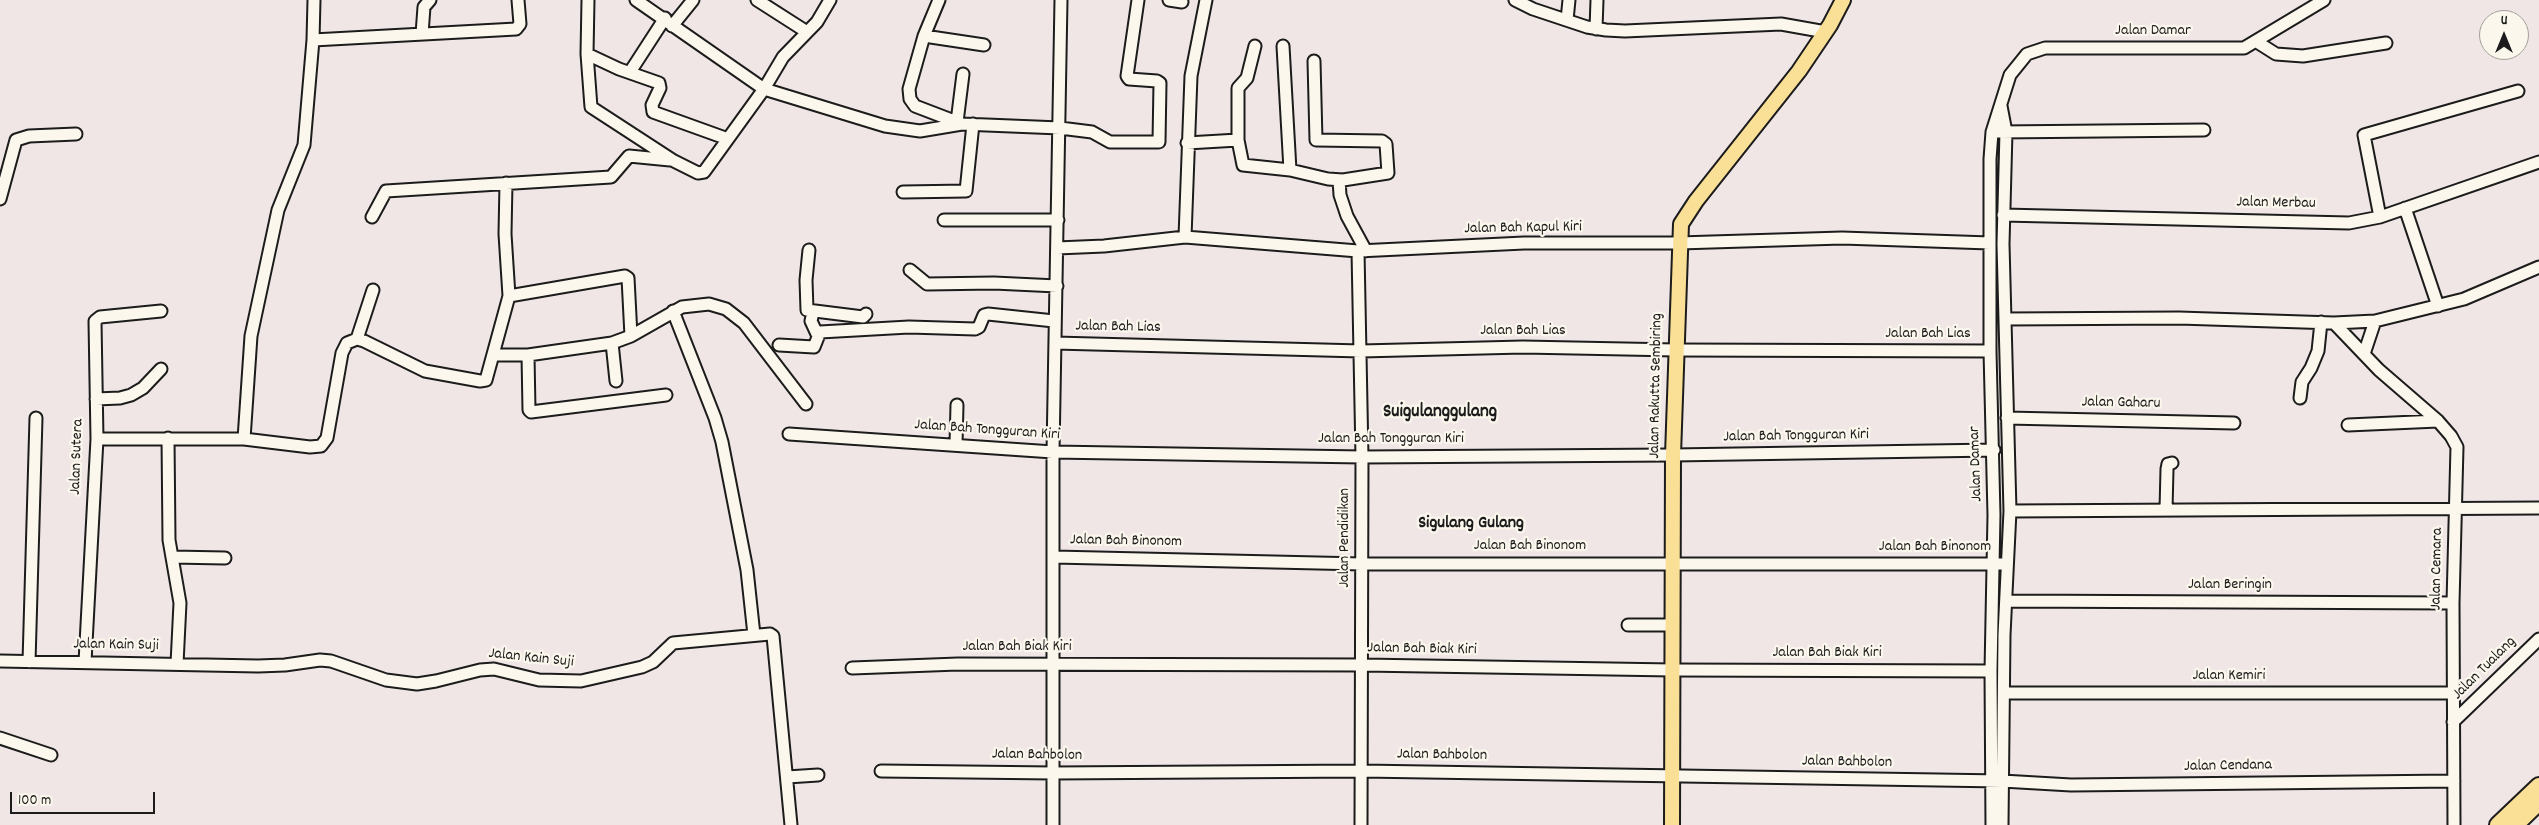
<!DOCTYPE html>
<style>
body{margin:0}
#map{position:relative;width:2539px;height:825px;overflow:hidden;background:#f0e6e6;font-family:Dekko,sans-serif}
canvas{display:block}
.north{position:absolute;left:2479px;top:10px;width:50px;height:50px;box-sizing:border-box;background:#fbf7ec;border:1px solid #a29f99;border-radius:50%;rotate:0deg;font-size:14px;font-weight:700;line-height:20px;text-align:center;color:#1c1c1c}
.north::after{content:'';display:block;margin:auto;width:18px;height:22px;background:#1c1c1c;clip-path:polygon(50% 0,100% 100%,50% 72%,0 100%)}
.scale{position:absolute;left:10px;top:792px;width:145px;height:22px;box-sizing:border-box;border:2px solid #1c1c1c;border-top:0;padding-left:6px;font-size:15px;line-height:18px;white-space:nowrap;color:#1c1c1c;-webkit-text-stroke:4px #fbf7ec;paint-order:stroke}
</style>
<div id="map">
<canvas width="2539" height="825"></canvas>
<div class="north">U</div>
<div class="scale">100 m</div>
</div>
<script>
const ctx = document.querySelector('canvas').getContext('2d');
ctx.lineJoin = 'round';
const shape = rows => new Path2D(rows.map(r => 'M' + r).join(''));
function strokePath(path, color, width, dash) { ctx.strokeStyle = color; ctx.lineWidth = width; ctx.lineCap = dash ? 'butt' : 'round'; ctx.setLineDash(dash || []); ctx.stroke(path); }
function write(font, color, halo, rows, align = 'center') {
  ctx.font = font + ' Dekko,sans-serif'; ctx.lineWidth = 4.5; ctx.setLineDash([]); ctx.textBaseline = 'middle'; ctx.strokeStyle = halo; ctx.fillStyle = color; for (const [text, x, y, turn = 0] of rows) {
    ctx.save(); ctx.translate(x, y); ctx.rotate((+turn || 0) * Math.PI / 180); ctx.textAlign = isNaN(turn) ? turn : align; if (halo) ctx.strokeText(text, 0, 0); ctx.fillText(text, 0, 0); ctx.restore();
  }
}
const minor = shape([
 [588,0,587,54,591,107,674,161,698,173,704,172,764,89,783,57,817,22,830,0],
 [636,0,764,89,885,126,920,131,962,124,1060,128,1092,132,1110,142,1159,142,1160,83,1157,81,1129,79,1127,76,1138,0],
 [757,0,807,32],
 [939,0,924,36,909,89,910,99,915,106,962,124],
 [1169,0,1182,2],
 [1515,0,1533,9,1587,27,1606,30,1625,31,1781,24,1826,32],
 [1567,20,1569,0],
 [672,26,693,0],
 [1596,29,1597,0],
 [422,34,424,7,430,0],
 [924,36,984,45],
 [313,40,516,29,520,24,518,0],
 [2257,42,2276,54,2303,56,2386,43],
 [1283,46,1290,170],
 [587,54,619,69,659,83,660,88,652,105,653,112,728,139],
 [630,72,665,18],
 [2001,106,2006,132,2003,244,2010,511,2004,635,2002,825],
 [957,122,963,74],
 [1999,132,2204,130],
 [1238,140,1238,88,1247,78,1255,46],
 [1187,143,1238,140,1243,165,1290,170,1328,179,1343,180,1388,173,1386,144,1382,141,1316,140,1314,61],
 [1339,180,1340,195,1347,216,1366,251],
 [506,183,505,234,509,296],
 [903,192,966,191,973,124],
 [0,199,16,140,29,136,76,134],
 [2405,208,2438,306],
 [2003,215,2349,223,2380,217,2539,162],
 [372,217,386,191,611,177,629,156,670,160],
 [2380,217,2364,135,2518,91],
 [944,220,1058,220],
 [1185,237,1191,76,1206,0],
 [1057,248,1104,246,1185,237,1358,251,1524,243,1679,243,1842,238,1990,243],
 [809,250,806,280,807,310,863,317,866,314],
 [1358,251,1362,457,1361,825],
 [910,270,927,284,994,283,1057,286],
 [673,311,715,418,722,442,747,570,754,635],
 [813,312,811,321,817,334],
 [2006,319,2179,318,2334,323,2375,321,2464,299,2539,267],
 [2334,323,2379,370,2438,421,2451,436,2457,447,2453,603,2454,825],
 [357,339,373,290],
 [612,343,616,381],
 [1055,343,1361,351,1523,347,1676,350,1990,351],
 [779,345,814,347,820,332,909,327,975,329,979,327,984,315,988,314,1054,321],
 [2364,354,2375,321],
 [493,355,528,355,612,343,631,336,682,307,709,304,726,309,744,323,806,404],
 [528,355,529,410,531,412,666,395],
 [2300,398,2302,382,2311,368,2318,351,2321,322],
 [96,399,120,398,131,395,143,388,161,369],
 [2007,418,2234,423],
 [2348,425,2438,421],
 [789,434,1053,452,1362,457,1673,455,1994,450],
 [168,438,169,540,180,603,177,664],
 [97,439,244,439,310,447,321,446,327,438,342,353,347,343,357,339,364,341,425,371,480,381,486,380,509,296,625,276,628,278,631,336],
 [244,439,251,336,278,210,304,145,313,40,314,0],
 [956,445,957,405],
 [2166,510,2167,469,2168,464,2172,463],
 [2010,511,2539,508],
 [172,557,225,558],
 [1054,557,1362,564,2006,564],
 [2006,601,2453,603],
 [1628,625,1673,625],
 [0,661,258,666,285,665,320,660,331,661,386,680,417,684,436,681,480,670,494,669,539,680,581,681,642,667,653,662,673,643,770,634,773,636,791,825],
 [29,662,36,418],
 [85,662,97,439,95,321,100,317,161,311],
 [852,668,958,664,1363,665,1673,670,1991,671],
 [2004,693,2454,693],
 [2453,722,2539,639],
 [0,738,51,755],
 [881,771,1053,773,1362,771,2002,781,2071,785,2454,781],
 [787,777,818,775],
 [1053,825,1053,452,1061,0],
 [1992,825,1991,671,1994,515,1990,351,1990,159,1992,132,2010,75,2027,54,2045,48,2244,48,2324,0]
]);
const major = shape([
 [1672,825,1673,455,1681,224,1696,201,1799,71,1830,25,1843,0]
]);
const highway = shape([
 [2498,825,2539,786],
 [2515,825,2539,802]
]);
strokePath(minor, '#1c1c1c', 15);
strokePath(major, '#1c1c1c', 18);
strokePath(highway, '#1c1c1c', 20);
strokePath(minor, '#fbf7ec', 11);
strokePath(major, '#fadf96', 14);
strokePath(highway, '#fadf96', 16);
write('16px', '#1c1c1c', '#fbf7ec', [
 ["Jalan Damar",2153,32],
 ["Jalan Merbau",2276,204,1],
 ["Jalan Bah Kapul Kiri",1523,229,-1],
 ["Jalan Bah Lias",1118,328,1],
 ["Jalan Bah Lias",1523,332],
 ["Jalan Bah Lias",1928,335],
 ["Jalan Rakutta Sembiring",1657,386,-89],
 ["Jalan Gaharu",2121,404,1],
 ["Jalan Bah Tongguran Kiri",987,431,4],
 ["Jalan Bah Tongguran Kiri",1796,437,-1],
 ["Jalan Bah Tongguran Kiri",1391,440],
 ["Jalan Sutera",78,457,-88],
 ["Jalan Damar",1977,464,-92],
 ["Jalan Pendidikan",1346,538,-90],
 ["Jalan Bah Binonom",1126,542,1],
 ["Jalan Bah Binonom",1530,547],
 ["Jalan Bah Binonom",1935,548],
 ["Jalan Cemara",2438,569,-89],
 ["Jalan Beringin",2230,586],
 ["Jalan Kain Suji",116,646,1],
 ["Jalan Bah Biak Kiri",1017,648],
 ["Jalan Bah Biak Kiri",1422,650,1],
 ["Jalan Bah Biak Kiri",1827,654],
 ["Jalan Kain Suji",531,659,6],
 ["Jalan Tualang",2485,669,-45],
 ["Jalan Kemiri",2229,677],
 ["Jalan Bahbolon",1037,756,1],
 ["Jalan Bahbolon",1442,756,1],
 ["Jalan Bahbolon",1847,763,1],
 ["Jalan Cendana",2228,767,-1]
]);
write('bold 18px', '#1c1c1c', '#fbf7ec', [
 ["Sigulang Gulang",1471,525]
]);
write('bold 19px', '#1c1c1c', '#fbf7ec', [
 ["Suigulanggulang",1440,413]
]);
</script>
